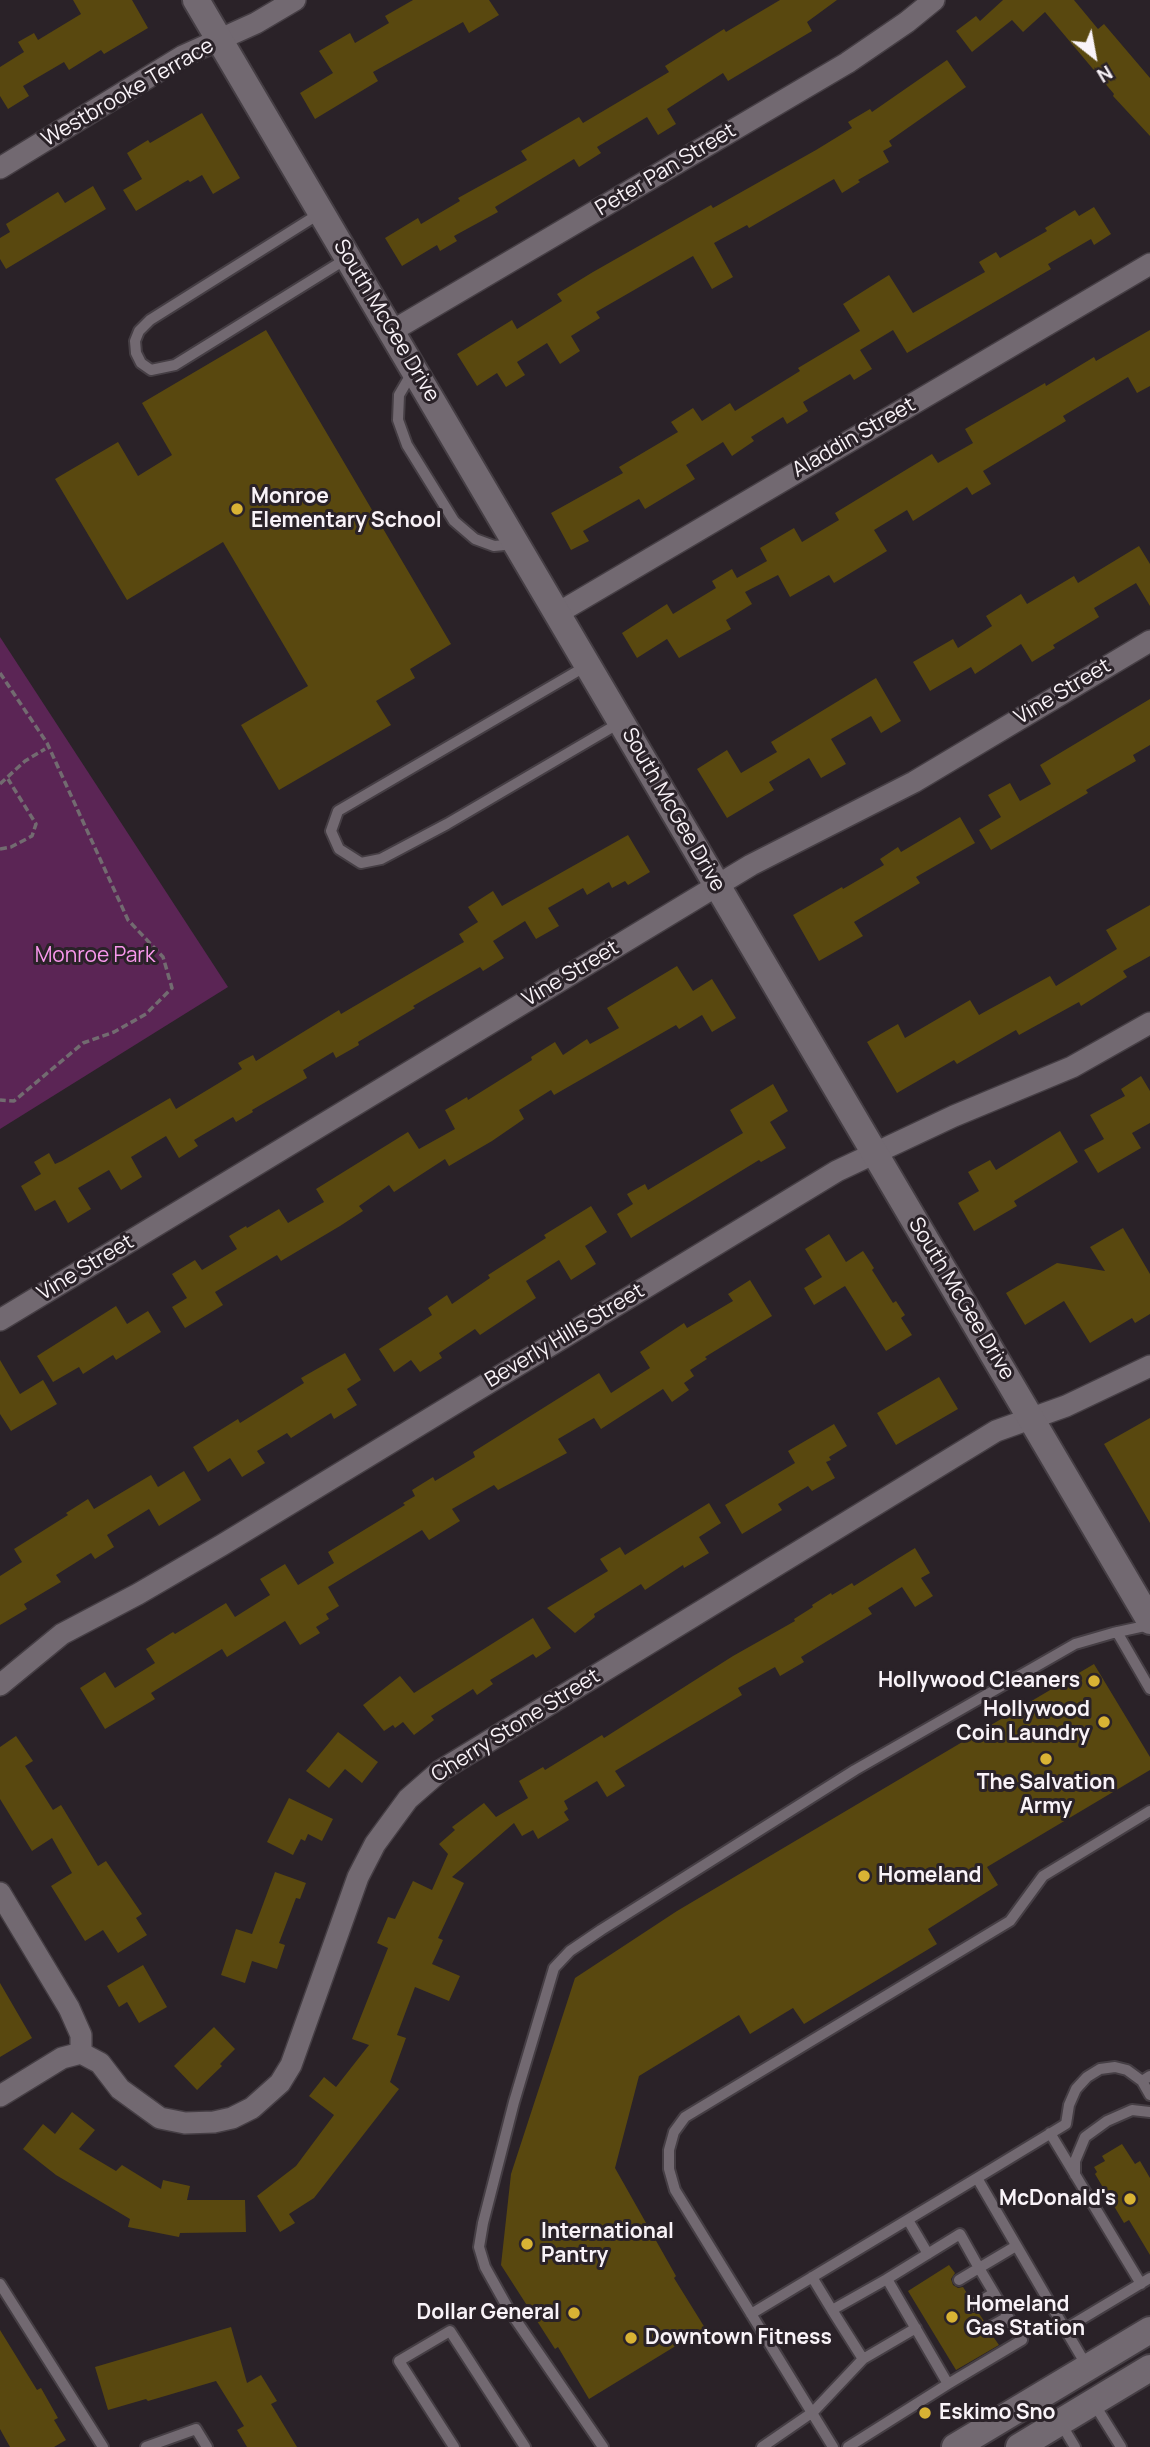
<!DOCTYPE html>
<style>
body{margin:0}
#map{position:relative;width:1150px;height:2447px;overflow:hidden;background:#2a2228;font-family:Manrope,sans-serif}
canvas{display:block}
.north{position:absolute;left:1059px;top:21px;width:70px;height:70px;-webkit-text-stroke:5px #2a2228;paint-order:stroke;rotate:149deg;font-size:19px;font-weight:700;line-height:28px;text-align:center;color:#f9f3f8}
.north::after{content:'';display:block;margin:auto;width:24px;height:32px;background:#f9f3f8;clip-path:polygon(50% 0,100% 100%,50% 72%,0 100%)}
</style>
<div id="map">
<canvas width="1150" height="2447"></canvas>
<div class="north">N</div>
</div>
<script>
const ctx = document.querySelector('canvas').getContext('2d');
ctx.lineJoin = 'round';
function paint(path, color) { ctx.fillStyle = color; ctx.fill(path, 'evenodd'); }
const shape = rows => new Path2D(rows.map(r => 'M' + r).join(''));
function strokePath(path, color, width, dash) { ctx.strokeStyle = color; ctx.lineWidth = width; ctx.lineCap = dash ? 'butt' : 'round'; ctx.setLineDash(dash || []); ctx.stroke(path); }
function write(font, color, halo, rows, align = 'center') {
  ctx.font = font + ' Manrope,sans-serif'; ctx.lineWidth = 6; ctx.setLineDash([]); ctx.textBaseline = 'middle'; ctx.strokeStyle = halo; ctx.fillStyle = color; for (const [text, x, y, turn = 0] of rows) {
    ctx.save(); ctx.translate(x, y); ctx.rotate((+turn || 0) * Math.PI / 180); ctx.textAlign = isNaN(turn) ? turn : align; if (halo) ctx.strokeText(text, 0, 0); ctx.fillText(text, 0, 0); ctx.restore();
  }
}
paint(shape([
 [0,637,228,987,0,1129]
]), '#5b2555');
paint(shape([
 [73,0,132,0,148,28,104,54,101,50,69,70,64,62,23,86,29,96,8,109,0,96,0,67,24,52,18,42,34,33,38,40,81,14],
 [413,0,489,0,499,15,469,33,463,22,373,72,378,81,315,119,300,93,333,73,319,51,350,33,355,43,389,23,385,16],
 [780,0,837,0,807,22,812,31,728,81,723,73,667,109,676,124,658,135,647,117,597,147,601,153,579,167,574,159,495,207,498,212,454,236,457,241,440,251,437,245,402,266,385,238,418,218,421,224,460,201,458,198,527,160,521,151,579,117,583,123,669,72,665,66,724,29,726,32],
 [1003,0,1074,0,1098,29,1104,24,1150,78,1150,136,1113,96,1114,94,1045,12,1023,32,1012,20,972,52,956,31,976,16,980,21],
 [947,60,966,87,889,141,892,146,883,151,889,162,858,180,860,182,842,193,834,179,749,228,747,225,714,243,733,277,712,289,693,256,596,312,600,318,571,336,580,351,560,364,547,343,517,362,525,375,506,387,497,373,477,386,457,354,512,320,517,329,562,301,557,294,593,272,711,205,713,208,816,150,852,128,848,122,870,109,872,112],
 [202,113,240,178,213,194,202,175,190,182,188,180,136,211,123,190,142,179,127,153,148,140,150,143],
 [93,186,106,209,6,269,0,259,0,238,10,232,6,224,58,192,65,203],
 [1094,207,1111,234,1094,245,1091,239,1048,264,1051,269,907,353,893,330,860,350,872,369,854,380,850,374,803,402,808,411,787,424,783,417,751,437,754,441,732,456,723,442,686,465,695,479,645,509,639,499,583,531,589,541,571,550,551,513,623,473,619,467,678,432,671,422,693,408,702,421,730,403,735,411,800,371,798,368,860,331,843,304,889,275,913,313,985,272,979,262,996,252,1000,258,1047,231,1045,228,1075,210,1079,216],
 [266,330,451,644,410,669,415,678,376,701,391,725,279,790,241,725,308,686,223,542,127,600,55,479,118,442,138,476,172,455,142,403],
 [1150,330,1150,386,1137,393,1128,377,1063,416,1066,421,983,471,991,484,972,495,967,487,913,521,907,510,874,530,887,551,834,583,829,575,790,597,778,575,745,592,752,604,726,620,731,629,679,658,667,639,637,658,622,633,667,604,673,614,716,588,712,581,732,569,737,578,767,561,760,548,794,528,802,542,839,520,835,513,932,454,938,463,973,443,965,429,1045,383,1046,386,1094,357,1096,361],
 [1139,546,1150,564,1150,606,1136,583,1094,608,1099,617,1053,645,1055,648,1032,662,1021,644,975,674,971,667,930,691,913,662,953,639,958,648,992,626,986,616,1021,594,1027,604,1074,576,1078,583],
 [876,678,901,721,881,733,871,716,831,739,846,764,821,778,809,758,769,782,774,790,727,818,697,769,727,750,741,773,777,752,771,742],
 [1150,699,1150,745,1133,755,1136,761,1086,790,1088,793,991,850,979,830,1001,817,988,795,1010,783,1020,801,1051,784,1040,765],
 [960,817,975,843,916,877,920,883,854,922,863,936,819,961,793,915,842,887,843,889,884,865,880,859,898,847,901,852],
 [628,835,650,872,628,885,625,881,612,888,609,882,587,895,583,888,548,908,559,926,536,939,525,921,493,941,504,958,483,971,480,967,413,1006,415,1008,358,1042,359,1045,336,1058,333,1052,303,1070,307,1078,252,1110,253,1112,236,1122,233,1117,194,1140,198,1146,179,1158,166,1136,131,1157,142,1177,121,1190,109,1170,78,1188,91,1209,68,1223,55,1200,35,1211,21,1186,41,1174,34,1162,49,1153,55,1164,62,1161,170,1098,176,1109,242,1069,238,1063,253,1055,256,1061,339,1010,341,1014,464,942,459,934,478,922,468,907,493,891,502,906],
 [1150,905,1150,956,1123,971,1127,977,1081,1006,1079,1002,1019,1035,1016,1030,957,1064,954,1060,897,1093,867,1042,898,1024,905,1038,970,1000,979,1015,1050,976,1056,986,1117,949,1106,930],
 [677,966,693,991,712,979,736,1018,712,1032,702,1015,679,1029,676,1025,554,1095,551,1090,519,1110,524,1119,492,1141,449,1166,445,1159,394,1192,389,1185,359,1206,363,1211,340,1226,281,1261,277,1255,215,1292,223,1305,185,1328,172,1307,187,1298,172,1274,195,1260,202,1270,237,1249,229,1236,246,1226,247,1228,279,1209,288,1223,324,1202,316,1189,408,1132,419,1149,455,1129,445,1110,467,1097,468,1100,532,1060,531,1057,555,1042,563,1055,587,1039,590,1044,619,1028,607,1008],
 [1141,1076,1150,1091,1150,1123,1132,1133,1141,1148,1098,1173,1084,1150,1104,1139,1090,1115,1125,1096,1121,1089],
 [773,1084,788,1111,770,1122,786,1148,761,1162,759,1160,631,1238,617,1214,633,1204,627,1194,645,1184,648,1190,743,1133,730,1110],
 [1060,1131,1078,1162,1014,1201,1017,1206,974,1231,958,1203,979,1191,968,1172,990,1160,996,1170],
 [591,1206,607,1232,585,1246,596,1264,571,1280,559,1260,526,1281,536,1298,480,1335,475,1329,439,1353,442,1358,420,1372,411,1360,394,1372,379,1349,432,1315,428,1308,447,1295,452,1304,490,1278,488,1275,546,1238,544,1235],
 [1123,1228,1150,1274,1150,1314,1135,1323,1132,1318,1090,1343,1064,1301,1025,1325,1006,1293,1057,1263,1105,1271,1090,1247],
 [829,1234,846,1262,863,1251,874,1268,872,1270,893,1303,896,1301,905,1315,901,1318,912,1335,886,1351,845,1286,814,1305,804,1288,822,1277,805,1249],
 [750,1280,772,1316,705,1357,707,1359,690,1370,694,1376,684,1383,689,1390,672,1402,663,1389,601,1429,594,1418,558,1439,567,1453,498,1490,494,1485,452,1509,460,1521,429,1540,422,1530,328,1587,339,1606,326,1614,329,1619,316,1627,320,1633,300,1645,285,1621,227,1657,222,1649,151,1693,155,1699,105,1729,80,1688,105,1672,115,1688,155,1663,146,1649,173,1632,175,1634,185,1628,226,1603,235,1617,270,1595,260,1579,285,1564,298,1585,334,1563,328,1552,405,1505,403,1503,415,1496,412,1490,433,1477,435,1481,475,1457,473,1452,599,1373,611,1393,650,1368,640,1352,684,1323,687,1328,733,1301,728,1294],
 [116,1306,127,1324,148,1311,161,1332,116,1360,113,1355,83,1374,79,1367,53,1382,37,1356],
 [345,1353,361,1380,347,1389,357,1405,334,1419,331,1413,291,1438,287,1433,257,1451,265,1463,242,1477,230,1458,208,1472,193,1447,238,1419,240,1423,304,1383,301,1378],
 [0,1360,20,1394,43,1380,57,1404,11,1431,0,1414],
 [939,1377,958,1409,896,1445,877,1413],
 [1150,1418,1150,1523,1104,1444],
 [834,1424,847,1446,829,1457,831,1460,826,1462,835,1478,812,1491,808,1486,778,1504,782,1510,742,1534,725,1505,795,1463,788,1451],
 [184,1471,201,1500,159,1526,149,1509,107,1535,114,1547,95,1559,91,1553,56,1575,61,1582,24,1604,27,1609,0,1625,0,1576,22,1562,14,1549,68,1515,66,1513,88,1499,94,1509,151,1475,158,1487],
 [709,1503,721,1523,699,1537,709,1553,684,1568,683,1565,645,1590,641,1584,594,1614,595,1617,575,1633,547,1608,608,1571,600,1559,620,1547,625,1555],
 [915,1548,930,1573,921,1578,933,1596,915,1607,902,1587,868,1608,872,1614,801,1657,804,1662,780,1676,775,1667,738,1688,742,1695,615,1771,625,1786,607,1797,597,1781,564,1801,568,1809,564,1812,569,1820,538,1839,533,1830,522,1836,514,1823,452,1877,464,1883,438,1938,443,1940,432,1964,460,1976,449,2001,415,1987,397,2035,406,2038,390,2082,399,2089,314,2198,289,2214,295,2223,280,2232,257,2196,296,2166,334,2115,309,2096,324,2077,336,2087,369,2045,352,2039,388,1948,377,1943,388,1917,395,1919,413,1881,432,1890,448,1854,439,1844,455,1830,452,1827,484,1803,496,1817,528,1798,519,1781,543,1767,545,1770,602,1735,604,1738,733,1656,795,1621,794,1619,813,1607,812,1605,831,1593,832,1595,852,1583,854,1586],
 [533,1618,551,1648,536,1658,533,1654,490,1680,493,1684,477,1695,473,1689,431,1716,434,1720,414,1735,403,1722,395,1728,393,1725,384,1731,363,1705,400,1676,414,1693],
 [1094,1664,1150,1757,1150,1770,987,1867,998,1885,928,1929,937,1944,804,2024,793,2008,750,2034,739,2015,639,2076,615,2168,676,2276,674,2278,705,2328,589,2399,558,2347,555,2349,501,2265,511,2174,575,1978,677,1911],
 [338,1732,378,1762,362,1783,345,1769,329,1788,306,1771],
 [16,1736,33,1761,25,1766,53,1810,61,1805,98,1866,106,1861,142,1914,136,1918,147,1935,118,1953,103,1930,85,1941,51,1886,72,1873,52,1838,32,1851,0,1799,0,1747],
 [289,1798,333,1819,322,1841,308,1834,305,1841,301,1839,293,1855,267,1842],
 [275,1872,306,1883,300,1899,296,1898,279,1943,285,1945,277,1969,252,1961,245,1983,221,1975,236,1929,252,1934],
 [143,1965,167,2007,139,2023,127,2002,119,2007,107,1986],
 [0,1983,32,2038,0,2057],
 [214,2027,235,2049,220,2064,222,2066,197,2090,174,2066],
 [72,2112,95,2130,79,2149,116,2171,122,2165,161,2189,163,2180,190,2186,187,2200,245,2200,246,2232,180,2233,179,2237,128,2227,130,2219,56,2175,23,2149,43,2124,55,2134],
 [1122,2144,1135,2164,1140,2161,1150,2178,1150,2255,1129,2220,1124,2223,1095,2174,1097,2172,1094,2167,1105,2161,1102,2156],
 [949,2265,955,2273,951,2279,953,2285,958,2288,963,2287,970,2298,966,2304,968,2310,973,2313,978,2312,984,2321,980,2327,982,2332,987,2336,992,2335,999,2345,956,2370,908,2291],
 [231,2327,247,2383,261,2375,277,2401,271,2404,297,2447,247,2447,237,2430,244,2426,216,2381,148,2401,146,2399,108,2410,95,2367],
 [0,2330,37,2390,41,2388,58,2418,54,2420,66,2440,54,2447,10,2447,0,2429]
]), '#59480f');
const service = shape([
 [322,212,150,320,139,331,135,341,136,353,141,363,151,370,175,365,346,259],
 [413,371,399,395,398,420,407,445,454,521,475,539,494,546,516,544],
 [588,665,338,811,331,831,339,849,361,863,381,859,447,824,621,722],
 [1117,1632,1150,1689],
 [1150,2076,1142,2081,1150,2095],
 [1050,2133,1141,2284],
 [1075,2175,1075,2161,1085,2137,1107,2121,1132,2110,1150,2112],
 [977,2178,1066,2124,1069,2105,1076,2089,1087,2077,1100,2069,1115,2067,1127,2070,1142,2081],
 [908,2220,928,2254],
 [812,2277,832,2310,887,2279],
 [959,2280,979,2268,1022,2340,948,2384,887,2279,960,2234,979,2268,1016,2246],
 [0,2284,103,2447],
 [974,2305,994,2293],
 [832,2310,863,2359],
 [751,2314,977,2178,1065,2329],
 [988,2328,1008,2317],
 [1088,2368,1065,2329,1150,2278],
 [1093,2402,1121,2447],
 [1060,2422,1075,2447],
 [146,2447,196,2429,207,2447],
 [454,2447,399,2361,450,2331,525,2447],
 [603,2447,509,2310,485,2267,479,2247,483,2223,514,2102,554,1968,570,1951,601,1930,855,1770,1075,1644,1113,1633,1150,1625],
 [762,2447,813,2412,863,2359,916,2328],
 [833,2447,675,2190,669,2169,669,2150,674,2132,685,2117,1010,1921,1043,1876,1150,1811],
 [848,2447,948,2384]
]);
const minor = shape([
 [0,168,183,56,256,23,295,0],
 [392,331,847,63,907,22,934,0],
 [558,613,1150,264],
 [0,1320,751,865,914,782,1150,641],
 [0,1685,62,1634,138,1594,222,1545,837,1171,954,1116,1072,1067,1150,1023],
 [0,1893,69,2008,81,2035,81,2053],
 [0,2096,62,2058,81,2053,100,2063,120,2089,160,2118,185,2123,214,2122,232,2118,252,2108,280,2083,291,2065,358,1877,375,1844,408,1799,440,1771,996,1431,1066,1406,1150,1366]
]);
const tertiary = shape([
 [196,0,1150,1621],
 [955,2447,1150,2330],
 [1019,2447,1150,2368]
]);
strokePath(service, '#453e44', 14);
strokePath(minor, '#453e44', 24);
strokePath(tertiary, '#453e44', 30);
strokePath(shape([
 [0,673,47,743,128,920,163,957,172,988,146,1014,114,1032,83,1043,14,1101,0,1100],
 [0,784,25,761,45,749],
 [0,849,11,847,32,836,36,824,8,779]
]), '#726b70', 3.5, [7, 3.5]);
strokePath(service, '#726971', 10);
strokePath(minor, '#726971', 21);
strokePath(tertiary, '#726971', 26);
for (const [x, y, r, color] of [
 [237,509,7,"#d9b334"],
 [1094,1681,7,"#d9b334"],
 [1104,1722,7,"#d9b334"],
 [1046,1759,7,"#d9b334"],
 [864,1876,7,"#d9b334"],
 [1130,2199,7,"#d9b334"],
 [527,2244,7,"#d9b334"],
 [574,2313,7,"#d9b334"],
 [952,2317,7,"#d9b334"],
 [631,2338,7,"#d9b334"],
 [925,2413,7,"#d9b334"]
]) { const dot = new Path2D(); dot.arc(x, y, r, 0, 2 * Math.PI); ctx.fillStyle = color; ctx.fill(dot); strokePath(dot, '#2a2228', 2.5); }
write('21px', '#f9f3f8', '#2a2228', [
 ["Westbrooke Terrace",128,93,-30],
 ["Peter Pan Street",666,170,-31],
 ["South McGee Drive",386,321,59],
 ["Aladdin Street",854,438,-30],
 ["Vine Street",1063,692,-31],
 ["South McGee Drive",673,810,60],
 ["Vine Street",571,974,-31],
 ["Vine Street",86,1268,-31],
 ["South McGee Drive",961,1299,59],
 ["Beverly Hills Street",565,1336,-31],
 ["Cherry Stone Street",516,1726,-32]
]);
write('bold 21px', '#f9f3f8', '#2a2228', [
 ["Monroe",251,497],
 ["Elementary School",251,521],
 ["Hollywood Cleaners",1080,1681,"right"],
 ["Hollywood",1090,1710,"right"],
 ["Coin Laundry",1090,1734,"right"],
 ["The Salvation",1046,1783,"center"],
 ["Army",1046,1807,"center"],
 ["Homeland",878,1876],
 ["McDonald's",1116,2199,"right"],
 ["International",541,2232],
 ["Pantry",541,2256],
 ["Homeland",966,2305],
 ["Gas Station",966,2329],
 ["Dollar General",560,2313,"right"],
 ["Downtown Fitness",645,2338],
 ["Eskimo Sno",939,2413]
], 'left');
write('21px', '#f897ec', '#2a2228', [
 ["Monroe Park",95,956]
]);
</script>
